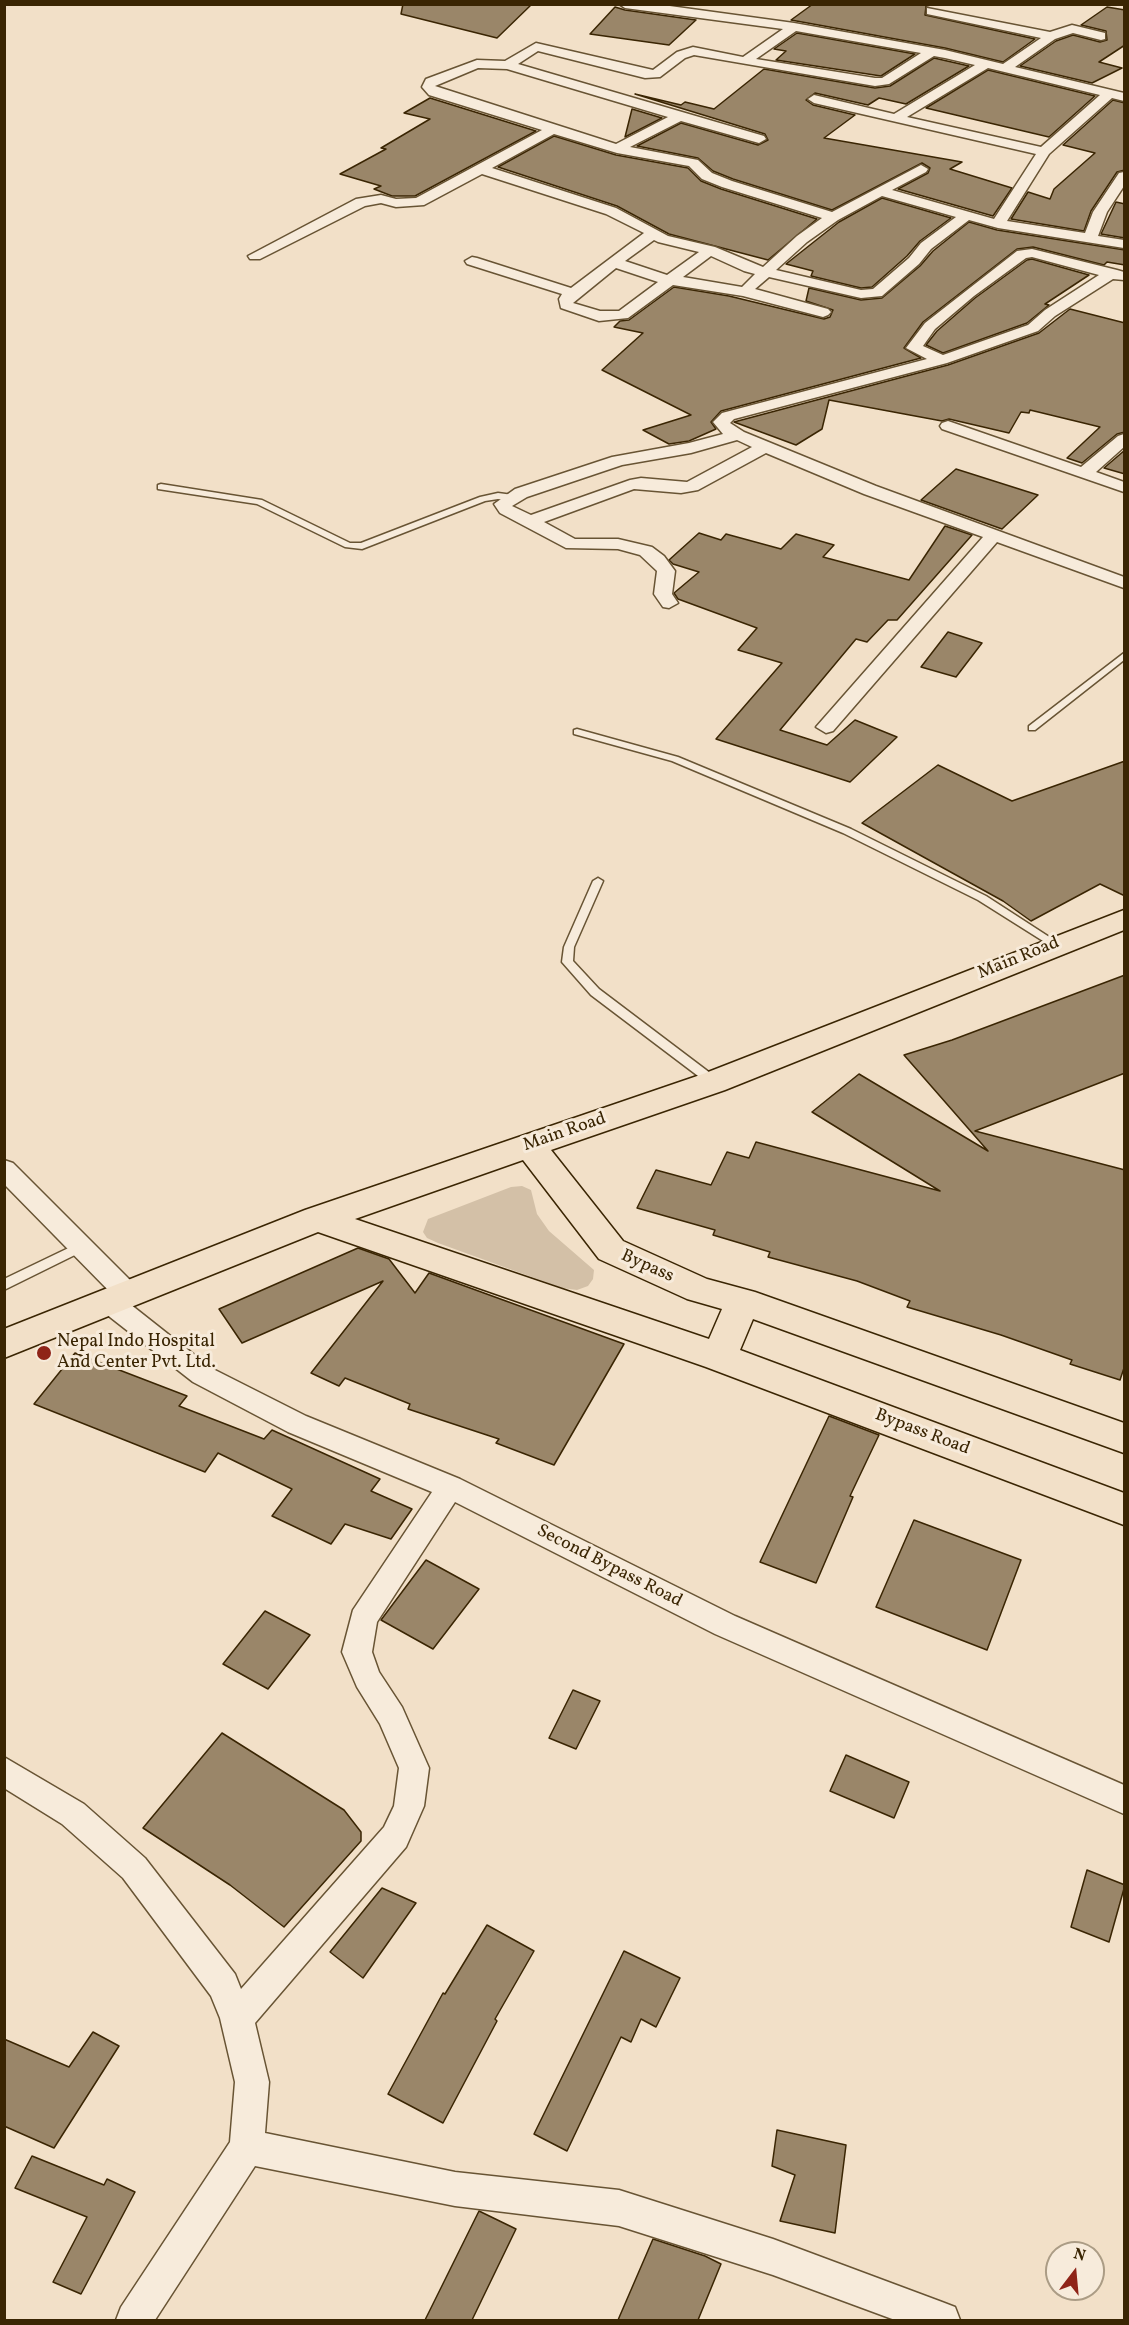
<!DOCTYPE html>
<style>
body{margin:0}
#map{position:relative;width:1129px;height:2325px;overflow:hidden;background:#f2e0c8;font-family:Vollkorn,serif}
canvas{display:block}
.frame{position:absolute;inset:0;border:6px solid #3a2503;pointer-events:none}
.north{position:absolute;left:1045px;top:2241px;width:60px;height:60px;box-sizing:border-box;background:#f7ebdb;border:2px solid #ab9c85;border-radius:50%;rotate:16deg;font-size:16px;font-weight:700;line-height:24px;text-align:center;color:#3a2503}
.north::after{content:'';display:block;margin:auto;width:21px;height:27px;background:#8f2418;clip-path:polygon(50% 0,100% 100%,50% 72%,0 100%)}
</style>
<div id="map">
<canvas width="1129" height="2325"></canvas>
<div class="frame"></div>
<div class="north">N</div>
</div>
<script>
const ctx = document.querySelector('canvas').getContext('2d');
ctx.lineJoin = 'round';
function paint(path, color) { ctx.fillStyle = color; ctx.fill(path, 'evenodd'); }
const shape = rows => new Path2D(rows.map(r => 'M' + r).join(''));
function strokePath(path, color, width, dash) { ctx.strokeStyle = color; ctx.lineWidth = width; ctx.lineCap = dash ? 'butt' : 'round'; ctx.setLineDash(dash || []); ctx.stroke(path); }
function write(font, color, halo, rows, align = 'center') {
  ctx.font = font + ' Vollkorn,serif'; ctx.lineWidth = 6; ctx.setLineDash([]); ctx.textBaseline = 'middle'; ctx.strokeStyle = halo; ctx.fillStyle = color; for (const [text, x, y, turn = 0] of rows) {
    ctx.save(); ctx.translate(x, y); ctx.rotate((+turn || 0) * Math.PI / 180); ctx.textAlign = isNaN(turn) ? turn : align; if (halo) ctx.strokeText(text, 0, 0); ctx.fillText(text, 0, 0); ctx.restore();
  }
}
paint(shape([
 [522,1186,531,1190,537,1214,549,1231,594,1270,593,1279,588,1286,577,1290,562,1288,438,1243,427,1238,423,1232,428,1219,511,1187]
]), '#d3c0a7');
const building = shape([
 [403,4,532,4,497,38,401,14,403,4],
 [813,4,936,4,926,6,925,15,1035,39,1003,62,945,48,791,20,813,4],
 [615,7,625,10,696,20,669,45,590,34,615,7],
 [1107,7,1125,10,1125,45,1099,62,1122,68,1092,83,1020,66,1056,41,1073,35,1100,42,1107,40,1106,31,1081,25,1107,7],
 [797,33,915,54,881,76,776,60,786,51,774,49,797,33],
 [934,58,969,66,906,104,879,98,868,105,815,93,806,100,813,105,855,115,824,138,962,162,950,169,1012,188,993,216,898,189,928,173,930,168,922,163,832,210,733,179,713,171,698,158,637,146,681,123,758,145,768,140,765,134,635,94,681,105,685,102,714,109,764,69,875,88,890,86,934,58],
 [988,70,1095,96,1049,137,926,108,988,70],
 [430,98,536,131,415,196,392,196,374,189,381,186,340,174,386,149,381,148,430,119,404,113,430,98],
 [1113,100,1125,103,1125,170,1117,172,1091,211,1084,231,1011,219,1028,192,1050,199,1054,189,1095,153,1063,145,1113,100],
 [632,109,662,118,625,137,632,109],
 [554,136,616,155,688,168,701,181,721,189,817,219,768,260,669,234,617,206,498,167,554,136],
 [882,198,951,218,920,241,907,256,872,287,861,288,811,276,813,271,786,264,839,222,882,198],
 [1116,202,1125,204,1125,238,1101,234,1116,202],
 [969,222,997,230,1125,250,1125,265,1107,262,1104,265,1033,247,1017,249,923,322,904,348,921,358,721,411,711,422,716,429,689,441,669,444,643,430,691,415,602,370,643,333,614,327,620,321,629,320,674,287,729,296,824,319,830,317,833,310,806,301,809,288,861,300,882,298,920,266,933,251,969,222],
 [1032,259,1089,275,1045,304,1049,305,1027,323,943,353,926,345,937,331,975,298,1027,260,1032,259],
 [1070,309,1125,323,1125,432,1117,434,1082,463,1067,458,1100,427,1030,410,1029,413,1021,412,1009,433,949,419,942,421,829,400,822,429,796,445,734,422,948,365,1039,333,1070,309],
 [1125,450,1125,474,1104,468,1125,450],
 [956,469,1038,495,1002,529,921,500,956,469],
 [945,526,972,535,897,620,888,620,867,642,856,639,780,730,827,745,855,720,897,737,850,782,716,739,782,663,738,650,757,628,678,599,674,593,699,572,673,564,669,560,699,533,721,540,726,534,781,549,796,534,834,545,823,557,909,580,945,526],
 [948,632,982,643,956,677,921,667,948,632],
 [1125,761,1125,896,1100,884,1031,921,1003,901,862,823,938,765,1012,801,1125,761],
 [1125,975,1125,1073,975,1131,1125,1170,1125,1365,1120,1380,1070,1364,1072,1360,1001,1335,907,1307,910,1301,857,1281,768,1257,770,1252,713,1235,715,1230,637,1208,656,1170,711,1185,727,1152,749,1158,756,1142,940,1191,812,1112,859,1074,988,1151,904,1055,952,1040,1125,975],
 [358,1248,389,1259,415,1293,429,1273,624,1344,554,1465,496,1443,499,1439,408,1409,410,1404,345,1378,339,1386,311,1373,383,1281,242,1343,219,1309,358,1248],
 [75,1353,187,1396,179,1406,264,1439,272,1430,380,1479,371,1491,412,1509,391,1539,345,1524,331,1544,272,1516,292,1489,218,1453,205,1472,34,1404,75,1353],
 [829,1416,879,1435,850,1496,853,1497,816,1583,760,1562,829,1416],
 [914,1520,1021,1560,987,1650,876,1607,914,1520],
 [426,1560,479,1589,433,1649,381,1620,426,1560],
 [265,1611,310,1635,268,1689,223,1664,265,1611],
 [573,1690,600,1701,576,1749,549,1738,573,1690],
 [222,1733,344,1810,361,1832,361,1841,284,1927,230,1885,143,1828,222,1733],
 [846,1755,909,1782,894,1818,830,1791,846,1755],
 [1087,1870,1125,1885,1109,1942,1071,1927,1087,1870],
 [382,1888,416,1903,363,1978,330,1952,382,1888],
 [487,1925,534,1951,495,2019,497,2021,443,2123,388,2094,443,1993,445,1994,487,1925],
 [624,1951,680,1978,656,2027,641,2019,631,2042,621,2037,567,2151,534,2134,624,1951],
 [93,2032,119,2046,54,2148,4,2126,4,2039,69,2067,93,2032],
 [777,2130,846,2145,835,2233,780,2221,795,2175,772,2166,777,2130],
 [32,2156,104,2185,107,2179,135,2192,81,2294,53,2282,87,2217,15,2188,32,2156],
 [479,2211,516,2229,472,2320,425,2320,479,2211],
 [653,2239,705,2256,721,2264,698,2320,618,2320,653,2239]
]);
paint(building, '#9a8669');
strokePath(building, '#3a2503', 1.5);
const lane = shape([
 [161,484,262,500,350,543,361,543,480,497,498,493,513,495,517,498,513,501,498,499,485,501,362,549,345,547,257,504,158,489,158,485,161,484],
 [1124,653,1124,660,1035,730,1029,730,1029,726,1124,653],
 [577,729,678,757,851,829,986,896,1060,944,1055,948,1051,946,978,900,843,833,672,761,574,734,574,730,577,729],
 [598,878,603,881,574,947,573,961,599,989,718,1079,720,1082,718,1085,710,1085,591,995,562,962,564,947,593,881,598,878],
 [81,1242,85,1244,87,1247,85,1250,4,1290,4,1279,81,1242]
]);
const street = shape([
 [619,4,655,4,794,23,945,50,1003,64,1041,38,927,14,927,8,1050,32,1072,25,1105,33,1105,39,1101,40,1073,33,1055,39,1015,67,1124,93,1124,101,1112,98,1049,154,1007,221,1085,233,1093,212,1119,173,1124,172,1124,186,1107,212,1098,236,1124,240,1124,248,998,228,969,220,931,249,919,264,882,296,861,298,769,277,755,289,828,309,831,312,828,315,823,317,743,296,673,285,628,318,599,321,561,308,559,299,562,294,467,264,465,261,472,257,477,258,571,288,644,233,606,214,482,174,424,205,396,207,381,203,365,206,260,259,250,259,248,256,356,199,381,195,396,199,416,198,542,130,429,95,422,87,426,79,477,60,505,61,536,43,653,70,677,52,693,47,743,57,783,29,625,8,619,4],
 [796,31,921,53,882,78,875,78,756,59,796,31],
 [538,51,645,78,660,77,685,58,694,55,875,86,889,84,934,56,945,58,975,65,894,114,814,95,808,99,814,103,1036,154,994,219,892,190,926,172,928,169,921,165,832,212,732,181,712,173,698,160,630,147,681,121,759,143,766,139,764,136,518,64,538,51],
 [478,68,507,69,668,117,616,144,435,86,478,68],
 [988,68,1100,95,1041,147,907,117,988,68],
 [554,134,617,153,689,166,702,179,722,187,822,218,797,236,763,267,715,247,668,236,616,208,492,168,554,134],
 [882,196,956,217,921,243,909,258,873,289,861,290,776,270,807,242,838,220,882,196],
 [654,240,658,242,699,252,667,275,625,261,654,240],
 [711,256,744,271,755,274,742,287,683,277,711,256],
 [616,268,658,282,619,311,600,311,573,303,616,268],
 [1032,249,1117,270,1124,272,1124,280,1113,279,1055,316,1038,331,947,363,734,419,730,423,744,432,876,486,1124,577,1124,588,997,542,833,731,826,733,816,727,983,537,864,494,766,453,698,490,681,493,634,489,544,522,575,539,618,539,652,547,664,556,675,571,672,594,678,603,669,608,663,607,654,594,657,571,640,555,618,549,566,548,500,513,494,504,515,489,612,457,689,443,723,434,713,422,722,413,927,359,906,348,925,323,1017,251,1032,249],
 [1032,257,1099,275,1045,310,1028,325,943,355,923,346,935,329,974,296,1026,258,1032,257],
 [737,440,752,447,687,482,641,478,630,480,531,515,512,506,527,497,622,465,691,453,737,440],
 [948,421,1081,467,1118,436,1124,434,1124,447,1096,472,1124,482,1124,492,942,429,940,426,942,423,948,421],
 [4,1160,13,1163,138,1288,142,1295,138,1302,130,1304,211,1368,306,1416,460,1479,735,1616,1124,1785,1124,1814,715,1634,455,1502,377,1622,372,1652,379,1672,402,1707,429,1768,424,1806,406,1847,255,2023,269,2082,265,2133,455,2172,619,2190,773,2239,942,2302,955,2307,960,2320,895,2320,773,2275,619,2226,455,2206,255,2166,155,2320,116,2320,121,2307,230,2142,235,2082,220,2018,211,1996,123,1878,62,1824,4,1788,4,1757,84,1804,145,1858,235,1974,241,1989,384,1827,394,1806,399,1768,380,1724,357,1687,342,1652,353,1610,432,1492,288,1432,193,1382,101,1310,97,1303,101,1296,112,1294,4,1184,4,1160]
]);
const primary = shape([
 [1124,910,1124,930,725,1090,551,1150,623,1241,707,1279,755,1292,1124,1423,1124,1453,753,1319,740,1350,1124,1493,1124,1525,706,1367,318,1232,4,1358,4,1329,305,1210,703,1074,1124,910],
 [523,1160,599,1259,687,1299,722,1309,709,1339,355,1219,523,1160]
]);
strokePath(lane, '#685434', 3);
strokePath(street, '#685434', 3);
strokePath(primary, '#3a2503', 3);
paint(lane, '#f7ebdb');
paint(street, '#f7ebdb');
paint(primary, '#f2e0c8');
for (const [x, y, r, color] of [
 [44,1353,8,"#8f2418"]
]) { const dot = new Path2D(); dot.arc(x, y, r, 0, 2 * Math.PI); ctx.fillStyle = color; ctx.fill(dot); strokePath(dot, '#f7ebdb', 2); }
write('18px', '#3a2503', '#f7ebdb', [
 ["Main Road",1019,959,-22],
 ["Main Road",565,1133,-19],
 ["Bypass",647,1267,24],
 ["Bypass Road",922,1433,21],
 ["Second Bypass Road",609,1567,27]
]);
write('18px', '#3a2503', '#f7ebdb', [
 ["Nepal Indo Hospital",57,1343],
 ["And Center Pvt. Ltd.",57,1364]
], 'left');
</script>
